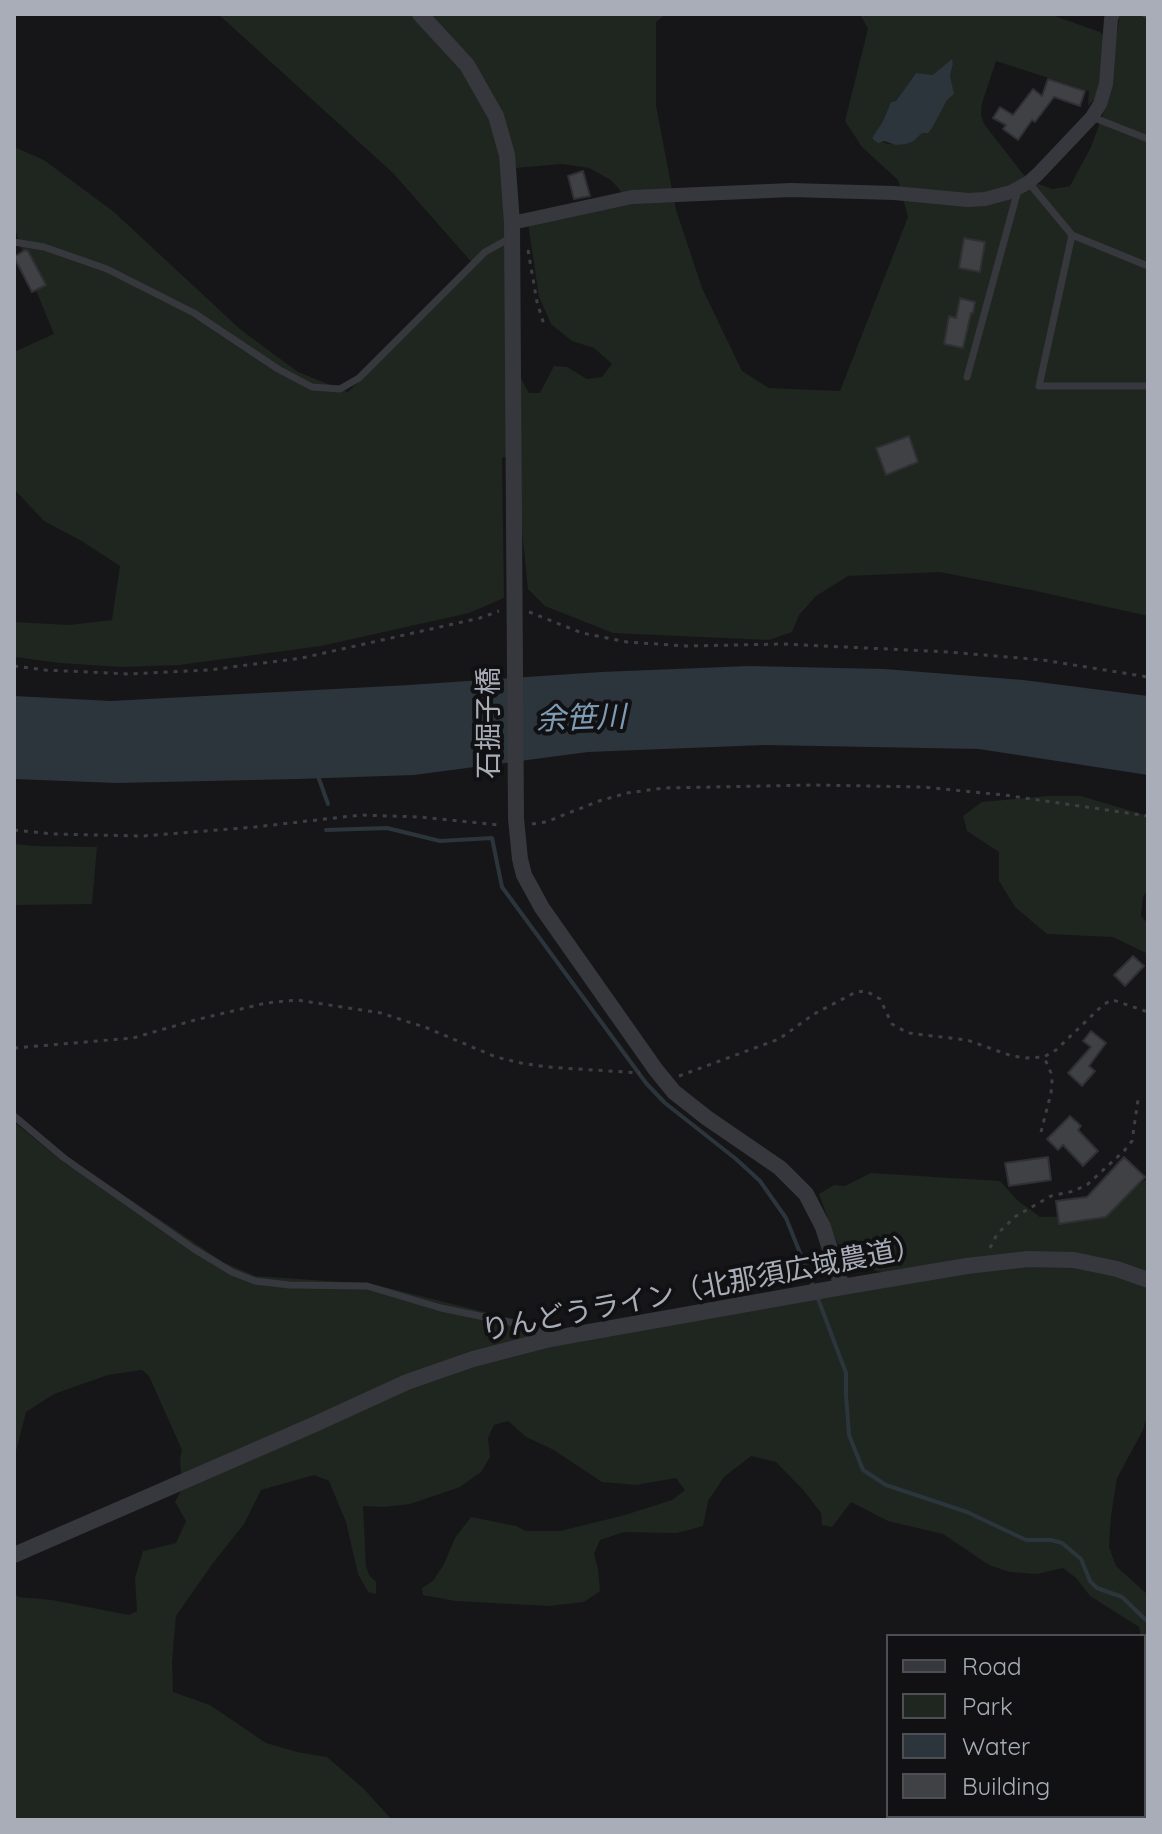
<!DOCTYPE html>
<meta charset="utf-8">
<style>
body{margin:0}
#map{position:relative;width:1162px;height:1834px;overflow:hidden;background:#161618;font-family:Quicksand,sans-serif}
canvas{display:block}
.frame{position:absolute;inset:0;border:16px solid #a8adb8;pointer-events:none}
.legend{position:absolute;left:886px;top:1634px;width:260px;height:184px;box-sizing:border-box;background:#111113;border:2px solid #4d4f55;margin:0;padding:10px 14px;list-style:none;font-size:24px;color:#a8adb8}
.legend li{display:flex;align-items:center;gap:16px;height:40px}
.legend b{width:40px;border:2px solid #4d4f55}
</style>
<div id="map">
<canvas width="1162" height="1834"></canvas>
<div class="frame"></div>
<ul class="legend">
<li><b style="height:10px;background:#37383d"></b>Road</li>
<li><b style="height:22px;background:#1e261f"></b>Park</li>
<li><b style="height:22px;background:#2c353c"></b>Water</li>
<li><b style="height:22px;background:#404145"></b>Building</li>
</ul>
</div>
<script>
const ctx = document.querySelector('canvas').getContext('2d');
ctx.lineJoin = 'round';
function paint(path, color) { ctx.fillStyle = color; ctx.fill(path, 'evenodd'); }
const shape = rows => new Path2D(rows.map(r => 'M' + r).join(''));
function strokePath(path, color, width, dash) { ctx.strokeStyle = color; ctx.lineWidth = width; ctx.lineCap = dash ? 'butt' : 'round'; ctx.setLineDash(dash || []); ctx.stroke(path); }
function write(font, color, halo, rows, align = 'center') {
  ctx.font = font + ' Quicksand,"Noto Sans JP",sans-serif'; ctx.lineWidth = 8; ctx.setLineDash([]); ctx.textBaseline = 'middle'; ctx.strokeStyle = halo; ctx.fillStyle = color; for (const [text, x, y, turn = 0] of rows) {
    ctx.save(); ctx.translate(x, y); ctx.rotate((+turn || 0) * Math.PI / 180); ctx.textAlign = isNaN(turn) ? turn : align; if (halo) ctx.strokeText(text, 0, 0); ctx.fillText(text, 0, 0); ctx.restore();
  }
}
paint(shape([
 [218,14,666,14,656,22,656,106,676,210,702,288,742,371,769,388,840,391,908,217,898,180,862,147,845,121,868,29,860,14,1049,14,1100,32,1105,37,1098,95,1088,106,1089,91,996,61,982,103,981,115,984,124,1023,174,1035,183,1053,189,1070,186,1091,147,1105,109,1120,14,1148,14,1148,616,1036,591,940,572,848,576,816,596,799,615,792,632,769,640,613,633,545,606,528,589,519,502,519,453,502,458,504,598,469,613,321,646,179,665,122,667,60,663,14,657,14,622,69,625,112,620,120,566,80,540,44,521,14,489,14,352,54,334,28,271,14,225,14,147,44,160,114,212,241,330,298,372,348,392,475,266,393,173],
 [952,60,953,64,950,76,951,84,922,133,914,141,888,144,872,138,883,121,891,102,896,101,916,73,933,76],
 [562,164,589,168,611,180,620,190,622,203,528,223,539,297,551,324,572,341,594,348,612,364,602,377,587,379,567,367,554,366,540,393,529,393,509,357,504,169],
 [1048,796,1081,796,1148,816,1148,889,1143,897,1141,916,1148,924,1148,954,1113,937,1047,934,1015,907,999,881,999,852,967,831,963,816,982,802],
 [14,844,35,846,97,847,92,904,14,905],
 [14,1122,67,1165,97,1177,223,1262,255,1276,372,1284,537,1325,562,1341,884,1286,881,1272,848,1263,835,1238,819,1194,834,1185,845,1186,871,1173,1000,1181,1017,1200,1040,1217,1080,1216,1111,1205,1148,1178,1148,1413,1143,1430,1117,1478,1111,1516,1109,1547,1116,1566,1148,1595,1148,1696,1144,1693,1144,1636,1141,1636,1139,1627,1090,1596,1076,1578,1063,1568,1037,1574,1010,1572,989,1565,943,1534,888,1521,851,1502,832,1527,822,1525,821,1513,805,1492,776,1462,751,1456,724,1477,708,1501,703,1526,677,1533,624,1532,600,1540,594,1554,598,1569,600,1591,584,1602,549,1606,455,1601,423,1595,422,1588,433,1581,444,1564,455,1538,471,1517,516,1526,526,1531,560,1531,625,1515,672,1500,685,1490,676,1478,636,1485,602,1482,552,1449,526,1437,508,1421,494,1425,488,1438,490,1457,481,1472,460,1487,410,1504,384,1507,363,1506,366,1566,369,1575,376,1582,376,1594,368,1592,358,1574,346,1522,329,1481,314,1475,261,1490,244,1524,213,1563,176,1616,172,1662,173,1692,210,1705,266,1743,297,1752,327,1757,364,1789,392,1820,14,1820,14,1592,18,1597,52,1600,129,1615,137,1611,135,1578,143,1551,176,1543,186,1521,175,1502,182,1489,180,1460,182,1450,149,1376,142,1370,108,1375,54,1394,26,1412,14,1459]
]), '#1e261f');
paint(shape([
 [952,59,953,64,950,76,954,94,947,100,932,128,928,133,922,133,914,141,906,144,896,145,884,141,878,143,872,138,883,121,891,102,896,101,916,73,933,75],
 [749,666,884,669,1023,680,1148,696,1148,775,979,749,764,745,588,752,414,775,298,779,117,783,14,779,14,696,111,701,409,685,601,672]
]), '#2c353c');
strokePath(shape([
 [318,776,328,804],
 [326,830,387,828,440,841,492,838,502,887,646,1083,665,1103,736,1159,760,1181,786,1218,814,1288],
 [817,1296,846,1373,846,1395,849,1435,863,1470,886,1485,967,1512,1026,1540,1051,1540,1062,1543,1081,1559,1090,1581,1097,1588,1122,1597,1148,1622],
 [1144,1752,1148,1751],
 [1118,1816,1124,1820]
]), '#2c353c', 4);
const building = shape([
 [1048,79,1085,91,1080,106,1054,97,1035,122,1032,120,1018,140,1003,129,1006,125,993,118,1000,107,1013,115,1033,89,1042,96,1048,79],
 [583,171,590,196,574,199,568,176,583,171],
 [964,238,985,242,980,272,959,268,964,238],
 [25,250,28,251,46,285,32,292,14,257,25,250],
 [960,298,975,302,973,313,971,313,963,348,944,344,949,316,956,318,960,298],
 [909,436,918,462,886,475,876,448,909,436],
 [1133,956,1144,966,1125,986,1114,975,1133,956],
 [1091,1031,1106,1043,1089,1066,1095,1071,1082,1086,1068,1073,1091,1047,1083,1041,1091,1031],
 [1070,1116,1081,1126,1078,1130,1098,1151,1083,1166,1063,1145,1058,1150,1047,1139,1070,1116],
 [1048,1157,1051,1180,1009,1186,1005,1163,1048,1157],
 [1124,1157,1145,1177,1106,1217,1059,1224,1056,1201,1087,1197,1124,1157]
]);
paint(building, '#404145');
strokePath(building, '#303034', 2);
strokePath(shape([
 [528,250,537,302,545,328],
 [529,612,582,633,627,642,686,646,784,644,948,652,1043,660,1148,677],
 [14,666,45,670,130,674,209,670,302,658,480,618,499,611],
 [532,824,546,822,599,801,627,793,664,788,813,785,923,787,1004,795,1148,816],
 [14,830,53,834,143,836,255,827,361,815,419,817,500,825],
 [14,1048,133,1038,195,1020,266,1003,297,1000,381,1013,427,1028,496,1057,521,1063,547,1067,640,1073],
 [679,1076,779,1039,814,1014,856,992,866,991,880,999,892,1024,908,1033,967,1040,1012,1056,1026,1058,1044,1057,1056,1050,1104,1004,1113,1000,1148,1012],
 [1041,1132,1051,1093,1052,1081,1051,1073,1044,1057],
 [990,1248,997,1234,1016,1216,1051,1196,1074,1191,1088,1184,1124,1151,1132,1141,1138,1100]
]), '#3d3f44', 3, [4, 6]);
strokePath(shape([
 [1145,14,1148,15],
 [1092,117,1148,139],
 [1029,183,1072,235,1148,266],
 [1072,235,1039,386,1148,386],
 [14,242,44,247,107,269,194,313,278,369,312,387,340,389,359,378,485,252,512,237],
 [967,377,1018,190],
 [14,1116,64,1158,194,1249,232,1272,255,1281,289,1285,367,1286,441,1308,533,1327,548,1338]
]), '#37383d', 7);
strokePath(shape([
 [512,223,632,197,791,190,894,193,968,200,985,199,1011,192,1029,182,1038,174,1092,117,1100,104,1106,84,1111,19,1113,14]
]), '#37383d', 14);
strokePath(shape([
 [420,14,467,65,496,116,507,155,512,223,516,819,520,859,524,875,542,908,656,1070,674,1092,707,1118,780,1168,806,1194,823,1227,842,1287],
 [14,1555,313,1425,407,1382,473,1359,550,1339,842,1287,967,1266,1028,1259,1074,1260,1117,1269,1148,1280]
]), '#37383d', 16);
write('28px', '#a8adb8', '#111113', [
 ["石掘子橋",490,723,-90],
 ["りんどうライン（北那須広域農道）",702,1289,-11]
]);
write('italic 30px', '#7f9bb3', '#111113', [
 ["余笹川",581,719,-2]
]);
</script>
